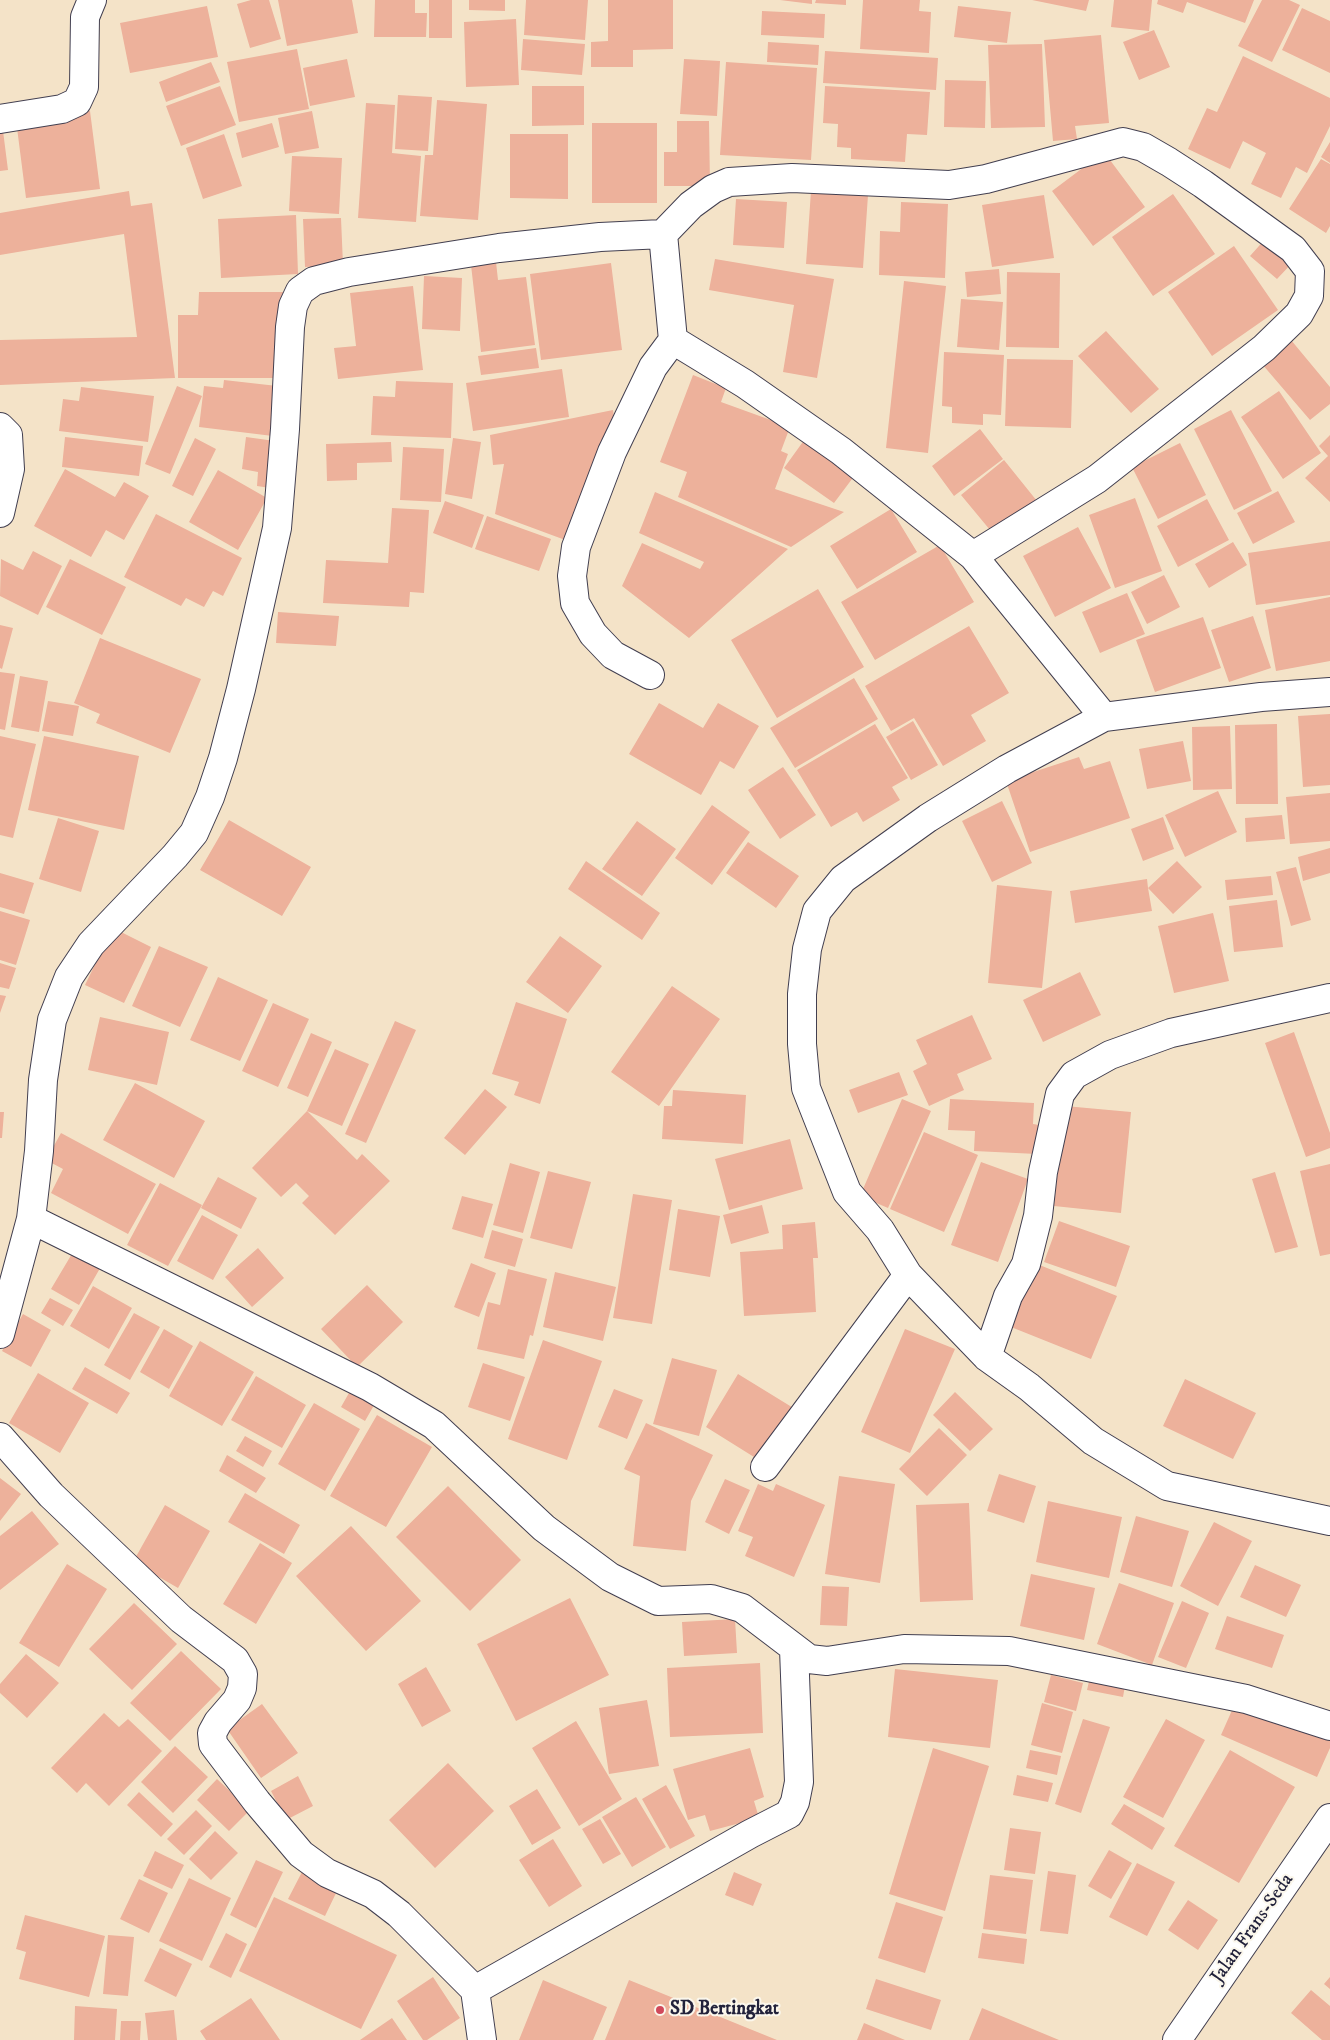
<!DOCTYPE html>
<style>
body{margin:0}
canvas{display:block;background:#f4e3c8}
</style>
<canvas width="1330" height="2040"></canvas>
<script>
const ctx = document.querySelector('canvas').getContext('2d');
ctx.lineJoin = 'round';
function paint(path, color) { ctx.fillStyle = color; ctx.fill(path, 'evenodd'); }
const shape = rows => new Path2D(rows.map(r => 'M' + r).join(''));
function strokePath(path, color, width, dash) { ctx.strokeStyle = color; ctx.lineWidth = width; ctx.lineCap = dash ? 'butt' : 'round'; ctx.setLineDash(dash || []); ctx.stroke(path); }
function write(font, color, halo, rows, align = 'center') {
  ctx.font = font + ' "IM FELL DW Pica",serif'; ctx.lineWidth = 4; ctx.setLineDash([]); ctx.textBaseline = 'middle'; ctx.strokeStyle = halo; ctx.fillStyle = color; for (const [text, x, y, turn = 0] of rows) {
    ctx.save(); ctx.translate(x, y); ctx.rotate((+turn || 0) * Math.PI / 180); ctx.textAlign = isNaN(turn) ? turn : align; if (halo) ctx.strokeText(text, 0, 0); ctx.fillText(text, 0, 0); ctx.restore();
  }
}
paint(shape([
 [251,0,269,0,281,39,250,48,237,4],
 [278,0,352,0,358,33,287,46],
 [375,0,415,0,415,13,427,13,426,37,374,37],
 [429,0,452,0,452,38,429,38],
 [469,0,505,0,505,11,469,10],
 [526,0,588,0,585,40,524,35],
 [608,0,673,0,673,49,633,50,633,67,591,67,591,42,608,41],
 [780,0,812,0,812,4],
 [816,0,846,0,846,5,815,3],
 [863,0,920,0,919,11,931,12,929,53,860,49],
 [1032,0,1089,0,1086,11],
 [1114,0,1152,0,1149,31,1111,27],
 [1158,0,1254,0,1245,23,1187,2,1183,13,1157,4],
 [1262,0,1289,0,1300,5,1272,62,1238,46],
 [207,6,218,57,130,73,120,23],
 [958,6,1011,12,1007,43,954,37],
 [1302,8,1330,21,1330,73,1282,50],
 [762,11,825,14,824,38,761,35],
 [516,19,519,85,466,87,464,22],
 [1154,30,1170,67,1139,80,1123,42],
 [1101,35,1109,123,1075,126,1077,139,1053,141,1044,40],
 [523,39,585,44,582,75,521,70],
 [768,42,819,45,818,65,767,62],
 [1042,44,1045,127,991,128,988,45],
 [297,49,309,109,239,122,227,62],
 [825,51,938,58,936,90,823,83],
 [1243,56,1330,98,1330,126,1307,173,1296,167,1281,198,1251,184,1266,153,1243,141,1230,169,1188,149,1207,108,1217,112],
 [347,59,355,97,310,106,303,68],
 [684,59,720,61,717,116,680,114],
 [211,62,220,82,166,102,159,82],
 [726,62,817,68,811,160,720,155],
 [945,80,986,81,985,128,944,127],
 [220,86,236,125,181,146,166,106],
 [532,86,584,86,584,125,532,126],
 [825,86,930,92,927,135,907,134,905,162,851,159,851,148,837,147,838,124,823,123],
 [398,95,432,97,428,151,395,149],
 [437,100,487,104,478,220,420,216,425,155,433,155],
 [366,103,395,105,392,153,421,156,416,222,358,218],
 [90,111,100,189,26,198,16,120],
 [312,111,319,148,285,154,278,118],
 [677,121,709,121,710,186,664,186,664,152,677,152],
 [0,123,2,123,8,170,0,171],
 [272,123,279,147,242,158,236,133],
 [592,123,657,123,657,203,592,203],
 [224,134,242,186,203,199,186,148],
 [510,134,568,134,568,199,510,198],
 [1330,142,1330,163,1321,157],
 [1104,152,1145,207,1093,246,1052,191],
 [292,156,342,158,339,214,289,211],
 [1321,159,1330,164,1330,226,1326,233,1289,209],
 [129,191,131,206,152,203,175,378,0,385,0,340,137,337,124,234,0,255,0,213],
 [811,191,868,195,863,268,806,264],
 [1173,194,1215,254,1153,296,1112,237],
 [1044,195,1054,258,992,267,982,205],
 [736,199,787,202,784,248,733,245],
 [901,202,948,204,945,278,879,275,880,231,900,232],
 [296,215,298,274,221,278,218,219],
 [341,218,343,265,305,267,303,219],
 [1267,237,1294,261,1277,279,1250,256],
 [1234,246,1278,310,1212,356,1168,292],
 [715,259,834,279,817,378,783,372,794,305,709,290],
 [496,262,498,280,526,277,535,345,481,352,471,265],
 [611,263,622,350,541,360,530,274],
 [999,269,1001,294,967,297,965,272],
 [1007,272,1060,273,1059,348,1006,347],
 [424,276,462,278,460,331,422,329],
 [904,281,946,286,928,453,886,448],
 [413,286,423,370,338,379,334,348,356,346,350,293],
 [199,292,284,292,284,378,178,378,178,315,198,315],
 [961,299,1003,302,999,350,957,347],
 [1106,331,1159,389,1131,413,1078,356],
 [1291,340,1330,387,1330,404,1310,420,1262,364],
 [536,348,539,368,481,375,478,356],
 [944,352,1004,355,1001,415,983,414,983,425,952,423,952,407,942,406],
 [1007,359,1073,360,1071,428,1005,426],
 [562,369,569,417,473,431,466,383],
 [693,375,726,388,721,402,790,427,781,451,788,454,775,489,844,512,791,547,678,497,687,472,660,462],
 [224,380,286,387,281,437,199,427,204,386,223,388],
 [396,381,453,383,451,438,371,435,373,396,395,397],
 [177,386,202,396,170,474,145,464],
 [81,387,154,396,148,442,59,431,63,399,79,401],
 [1279,391,1321,453,1283,479,1241,417],
 [613,410,617,440,576,544,495,514,504,464,493,465,490,435],
 [1231,410,1272,491,1234,510,1194,429],
 [980,429,1003,459,954,496,932,466],
 [810,432,861,467,834,503,784,468],
 [1330,435,1330,502,1305,478,1328,456,1319,446],
 [65,437,143,446,139,476,62,467],
 [246,437,282,442,277,489,257,486,258,472,242,469],
 [195,438,216,449,193,496,172,486],
 [453,438,481,442,472,499,445,494],
 [391,442,392,462,357,463,357,480,327,481,326,444],
 [1180,443,1206,495,1158,519,1132,467],
 [403,447,444,449,441,502,400,500],
 [1004,460,1037,501,995,536,961,495],
 [65,469,115,497,124,482,149,496,124,540,106,530,91,557,34,526],
 [218,470,267,498,238,550,189,522],
 [1278,491,1295,522,1253,544,1237,513],
 [655,492,788,549,689,638,622,586,642,543,700,569,704,562,639,533],
 [1135,498,1162,571,1115,588,1089,515],
 [1207,499,1229,540,1178,567,1157,526],
 [445,501,484,515,472,548,433,533],
 [392,508,429,510,424,593,410,592,409,607,323,603,326,560,388,563],
 [891,509,917,552,857,589,830,546],
 [156,514,242,558,223,596,213,591,204,607,186,598,181,606,124,577],
 [487,516,551,539,539,571,475,549],
 [1078,527,1111,588,1055,617,1023,556],
 [1330,541,1330,595,1256,605,1248,553],
 [1233,542,1247,565,1209,588,1195,564],
 [940,545,974,602,875,660,841,602],
 [33,551,62,566,38,615,0,596,1,559,23,570],
 [70,559,126,587,102,635,46,607],
 [1164,575,1180,607,1147,624,1131,592],
 [818,589,864,667,777,718,731,640],
 [1127,593,1145,634,1100,653,1082,612],
 [1330,597,1330,661,1276,671,1265,610],
 [278,612,339,616,336,646,276,643],
 [1253,616,1271,668,1229,682,1211,630],
 [1203,617,1221,668,1155,692,1136,640],
 [0,625,13,628,2,669,0,668],
 [969,626,1009,693,971,715,986,741,943,766,914,718,891,731,865,686],
 [100,638,201,679,170,753,96,723,100,714,74,703],
 [0,672,15,674,5,730,0,729],
 [20,676,48,681,39,732,11,727],
 [854,678,878,719,795,768,770,728],
 [48,701,79,706,73,736,42,731],
 [659,703,703,728,718,703,759,726,734,769,720,761,701,795,629,754],
 [1330,714,1330,785,1303,787,1298,716],
 [913,721,938,765,911,780,886,737],
 [875,724,908,778,892,787,900,800,863,822,857,812,831,827,797,770],
 [1277,724,1278,804,1236,804,1235,725],
 [1230,726,1232,789,1193,790,1192,727],
 [0,736,36,744,13,838,0,835],
 [44,736,139,756,124,830,28,810],
 [1183,741,1191,781,1147,789,1139,749],
 [1079,757,1084,769,1110,761,1130,818,1030,852,1006,781],
 [783,767,816,815,780,839,748,790],
 [1218,791,1237,832,1185,857,1165,815],
 [1330,793,1330,841,1290,844,1286,797],
 [1002,801,1032,863,992,882,962,821],
 [712,805,750,832,712,885,675,858],
 [1282,815,1285,839,1246,842,1245,818],
 [1163,817,1174,849,1143,861,1131,829],
 [58,818,99,831,81,892,39,879],
 [229,820,311,867,282,916,200,870],
 [637,821,676,849,642,896,602,869],
 [748,842,799,876,776,908,726,873],
 [1330,848,1330,873,1303,881,1298,857],
 [586,861,660,913,642,940,568,889],
 [1177,861,1202,887,1173,914,1148,888,1152,911,1075,923,1070,891,1147,879,1148,888],
 [1296,867,1311,920,1291,926,1276,872],
 [0,873,34,883,24,914,0,907],
 [1271,876,1273,895,1227,900,1225,880],
 [997,885,1052,891,1042,988,988,983],
 [1277,900,1283,947,1234,952,1229,906],
 [0,911,30,920,16,965,0,960],
 [1213,913,1229,981,1174,993,1158,926],
 [113,928,151,947,124,1003,85,985],
 [560,936,602,966,568,1013,526,982],
 [159,946,208,967,180,1027,132,1006],
 [0,963,16,968,9,989,0,987],
 [1080,972,1101,1015,1043,1042,1023,1000],
 [218,977,268,1000,240,1061,190,1040],
 [672,986,720,1019,659,1106,611,1072],
 [0,995,6,996,0,1013],
 [516,1002,567,1019,540,1104,514,1095,519,1082,492,1074],
 [273,1003,309,1019,278,1087,242,1071],
 [972,1015,992,1059,957,1074,964,1090,929,1106,913,1071,927,1064,916,1040],
 [100,1017,169,1032,157,1085,88,1070],
 [395,1021,416,1030,366,1143,345,1134],
 [1294,1032,1330,1133,1330,1148,1306,1157,1265,1043],
 [311,1033,332,1042,308,1097,287,1088],
 [335,1049,369,1064,342,1126,307,1111],
 [899,1072,908,1095,858,1113,849,1090],
 [135,1083,205,1121,174,1178,103,1140],
 [485,1089,507,1107,465,1155,444,1138],
 [673,1090,746,1095,743,1144,662,1139,664,1106,672,1106],
 [902,1099,931,1111,888,1208,860,1196],
 [950,1099,1034,1103,1033,1124,1039,1125,1037,1154,974,1151,975,1131,948,1130],
 [1065,1106,1131,1112,1121,1213,1054,1206],
 [307,1111,357,1160,362,1154,390,1181,335,1235,302,1203,309,1196,296,1183,281,1197,252,1168],
 [0,1112,4,1112,2,1138,0,1138],
 [924,1132,978,1155,944,1232,890,1209],
 [61,1133,156,1184,128,1234,51,1193,63,1169,46,1160],
 [790,1139,803,1189,729,1210,715,1159],
 [981,1162,1028,1179,998,1262,951,1245],
 [510,1163,540,1172,523,1233,493,1225],
 [1330,1164,1330,1254,1320,1256,1300,1171],
 [548,1171,591,1182,572,1249,530,1238],
 [1275,1172,1298,1247,1275,1253,1252,1179],
 [218,1177,257,1198,241,1229,201,1208],
 [160,1183,202,1205,168,1266,127,1245],
 [633,1194,672,1200,652,1324,613,1318],
 [462,1196,493,1204,483,1238,452,1229],
 [762,1205,769,1233,731,1244,723,1215],
 [678,1209,720,1216,710,1277,669,1270],
 [202,1215,238,1235,213,1280,177,1261],
 [1059,1221,1130,1246,1116,1287,1044,1262],
 [815,1222,818,1258,813,1258,816,1312,744,1316,740,1252,783,1249,782,1225],
 [492,1230,523,1239,515,1267,484,1258],
 [76,1247,103,1263,79,1305,51,1289],
 [258,1248,284,1278,252,1307,225,1277],
 [471,1263,496,1273,479,1317,454,1307],
 [1037,1264,1117,1296,1091,1359,1011,1327],
 [508,1269,547,1279,533,1336,530,1335,524,1359,477,1349,488,1302,500,1305],
 [555,1272,616,1287,603,1341,543,1327],
 [367,1285,403,1322,357,1367,321,1329],
 [93,1286,132,1308,109,1349,70,1326],
 [50,1298,73,1310,63,1326,41,1313],
 [134,1313,160,1327,130,1380,104,1365],
 [23,1314,51,1330,31,1367,2,1351],
 [164,1329,193,1346,169,1389,140,1372],
 [905,1329,955,1349,910,1453,861,1432],
 [543,1340,602,1361,567,1460,508,1439],
 [200,1341,254,1372,222,1426,169,1396],
 [672,1358,717,1370,699,1436,653,1424],
 [483,1363,525,1377,510,1421,468,1407],
 [85,1367,130,1393,117,1414,72,1389],
 [38,1373,89,1403,60,1453,9,1423],
 [738,1374,795,1409,762,1462,706,1427],
 [256,1376,306,1405,282,1448,231,1420],
 [1185,1379,1256,1413,1233,1459,1163,1426],
 [353,1386,377,1400,365,1421,341,1407],
 [614,1389,643,1400,627,1439,598,1427],
 [955,1392,993,1429,970,1451,933,1415],
 [314,1403,360,1429,325,1491,278,1464],
 [377,1415,432,1447,386,1527,330,1496],
 [646,1423,713,1455,691,1501,686,1551,633,1546,640,1476,624,1469],
 [939,1428,967,1455,927,1496,899,1469],
 [245,1436,272,1451,263,1467,236,1451],
 [227,1455,266,1478,256,1493,219,1471],
 [999,1474,1036,1486,1024,1523,987,1511],
 [839,1476,895,1484,880,1583,825,1574],
 [0,1478,21,1494,0,1521],
 [725,1479,750,1490,729,1534,705,1522],
 [758,1484,773,1491,776,1484,825,1505,794,1577,745,1556,753,1537,738,1531],
 [448,1486,521,1560,470,1611,396,1537],
 [245,1493,300,1525,284,1554,228,1522],
 [1048,1501,1122,1517,1109,1578,1036,1562],
 [969,1503,973,1600,920,1602,916,1505],
 [165,1505,210,1531,178,1588,133,1562],
 [32,1511,59,1544,0,1590,0,1536],
 [1136,1516,1189,1531,1172,1587,1120,1572],
 [1214,1522,1252,1541,1218,1606,1180,1586],
 [351,1526,421,1601,366,1651,296,1576],
 [260,1543,292,1563,256,1624,223,1604],
 [67,1564,107,1589,59,1667,19,1643],
 [1255,1565,1301,1585,1286,1617,1240,1597],
 [1031,1574,1095,1588,1084,1640,1020,1626],
 [1119,1583,1174,1603,1152,1665,1097,1644],
 [822,1586,849,1587,847,1626,820,1625],
 [570,1598,609,1675,516,1721,477,1644],
 [1182,1601,1209,1613,1186,1668,1158,1657],
 [134,1603,177,1644,132,1690,89,1649],
 [1227,1616,1284,1635,1272,1668,1215,1649],
 [735,1619,737,1653,684,1656,682,1622],
 [181,1651,221,1689,170,1741,130,1703],
 [26,1654,59,1683,27,1718,0,1693,0,1684],
 [760,1663,763,1733,670,1737,667,1668],
 [426,1667,451,1711,422,1727,398,1684],
 [895,1669,998,1680,990,1748,888,1737],
 [1091,1673,1126,1680,1123,1697,1087,1690],
 [1051,1675,1083,1683,1076,1711,1044,1702],
 [1237,1699,1330,1740,1330,1748,1317,1777,1221,1735],
 [647,1700,659,1766,609,1774,599,1708],
 [1042,1703,1073,1712,1062,1753,1031,1745],
 [262,1704,298,1753,261,1778,227,1729],
 [104,1713,119,1727,128,1719,162,1751,109,1806,86,1783,77,1793,51,1768],
 [1083,1719,1110,1727,1081,1813,1055,1804],
 [1166,1719,1205,1740,1163,1818,1123,1797],
 [576,1721,622,1799,579,1826,532,1748],
 [175,1746,208,1777,173,1813,141,1782],
 [750,1748,764,1797,754,1801,759,1818,710,1831,705,1815,688,1820,673,1769],
 [933,1748,989,1766,945,1911,889,1894],
 [1030,1750,1061,1756,1057,1775,1026,1768],
 [1230,1750,1295,1787,1239,1883,1174,1846],
 [448,1763,494,1811,435,1868,389,1820],
 [1017,1775,1053,1783,1048,1802,1013,1795],
 [298,1776,313,1806,286,1820,271,1791],
 [217,1779,250,1810,229,1831,197,1800],
 [666,1785,695,1836,670,1849,642,1799],
 [537,1789,561,1828,532,1845,509,1806],
 [139,1792,173,1824,161,1837,127,1805],
 [636,1797,666,1847,632,1867,602,1817],
 [1124,1804,1165,1828,1152,1850,1111,1824],
 [196,1810,212,1826,184,1855,167,1839],
 [600,1819,621,1854,603,1864,582,1829],
 [1010,1828,1041,1832,1035,1874,1004,1870],
 [215,1831,238,1853,211,1880,189,1859],
 [553,1839,582,1886,549,1907,519,1860],
 [1109,1850,1132,1863,1111,1899,1088,1886],
 [155,1851,184,1865,172,1889,143,1876],
 [256,1860,283,1872,256,1928,230,1915],
 [1137,1863,1175,1882,1147,1936,1109,1917],
 [1048,1871,1076,1875,1068,1934,1040,1931],
 [302,1872,338,1889,325,1916,288,1899],
 [734,1872,762,1884,753,1906,725,1895],
 [990,1875,1033,1880,1026,1934,983,1929],
 [189,1878,231,1898,202,1961,159,1941],
 [139,1879,168,1893,149,1933,120,1919],
 [274,1897,397,1955,361,2029,239,1971],
 [1188,1900,1218,1920,1198,1950,1168,1930],
 [896,1902,943,1917,925,1973,878,1958],
 [25,1915,105,1936,89,1997,19,1979,26,1952,16,1949],
 [226,1933,247,1944,231,1978,209,1967],
 [982,1933,1027,1939,1024,1964,978,1958],
 [108,1935,134,1937,128,1996,103,1994],
 [160,1948,192,1964,176,1997,144,1981],
 [433,1977,460,2018,427,2040,423,2040,397,2001],
 [1330,1977,1330,1989,1324,1984],
 [876,1979,941,2000,931,2030,866,2009],
 [543,1980,607,2007,593,2040,519,2040],
 [629,1980,777,2040,605,2040],
 [1311,1990,1330,2006,1330,2040,1322,2040,1291,2013],
 [251,1998,280,2040,206,2040,200,2031],
 [75,2006,117,2009,115,2040,74,2040],
 [982,2008,1059,2040,969,2040],
 [174,2010,177,2040,148,2040,145,2013],
 [392,2018,407,2040,360,2040],
 [121,2021,141,2021,140,2040,120,2040],
 [864,2023,905,2040,857,2040]
]), '#edb19b');
const street = shape([
 [0,119,62,109,77,102,84,87,85,17,92,0],
 [663,234,673,340,745,384,841,451,973,556,1104,717],
 [0,427,8,435,10,469,0,513],
 [650,675,613,655,593,634,575,603,572,576,576,547,612,452,653,367,673,340],
 [1330,692,1261,697,1104,717,1007,769,928,818,843,879,817,911,807,949,802,994,802,1044,806,1088,847,1192,880,1230,908,1275,987,1357,1029,1387,1093,1441,1167,1486,1330,1521],
 [31,1219,370,1387,434,1425,544,1528,610,1577,658,1601,711,1599,742,1608,809,1659,827,1661,904,1649,1009,1651,1246,1699,1330,1726],
 [0,1334,31,1219,39,1151,43,1080,52,1020,69,977,91,944,175,856,194,833,210,797,223,758,241,689,277,528,285,429,290,327,293,306,300,291,314,281,349,272,499,248,600,237,663,234,691,205,713,189,729,182,792,178,949,185,986,179,1123,142,1143,147,1169,162,1203,184,1293,249,1310,271,1309,296,1299,314,1264,348,1097,479,973,556],
 [987,1357,1008,1296,1026,1264,1038,1216,1043,1172,1060,1094,1074,1075,1110,1055,1171,1033,1330,998],
 [0,1437,51,1495,181,1619,235,1660,243,1674,242,1688,237,1700,218,1722,212,1733,213,1744,257,1802,301,1854,327,1873,373,1894,399,1914,475,1990,482,2040],
 [765,1467,908,1275],
 [475,1990,750,1834,789,1814,795,1802,799,1782,794,1649]
]);
const primary = shape([
 [1177,2040,1330,1818]
]);
strokePath(street, '#423f50', 30);
strokePath(primary, '#423f50', 30);
strokePath(street, '#fff', 28);
strokePath(primary, '#fff', 28);
for (const [x, y, r, color] of [
 [660,2010,5,"#d1495b"]
]) { const dot = new Path2D(); dot.arc(x, y, r, 0, 2 * Math.PI); ctx.fillStyle = color; ctx.fill(dot); strokePath(dot, '#fbf7ec', 2); }
write('19px', '#22223b', '#fbf7ec', [
 ["Jalan Frans-Seda",1253,1929,-55]
]);
write('bold 19px', '#22223b', '#fbf7ec', [
 ["SD Bertingkat",670,2010]
], 'left');
</script>
